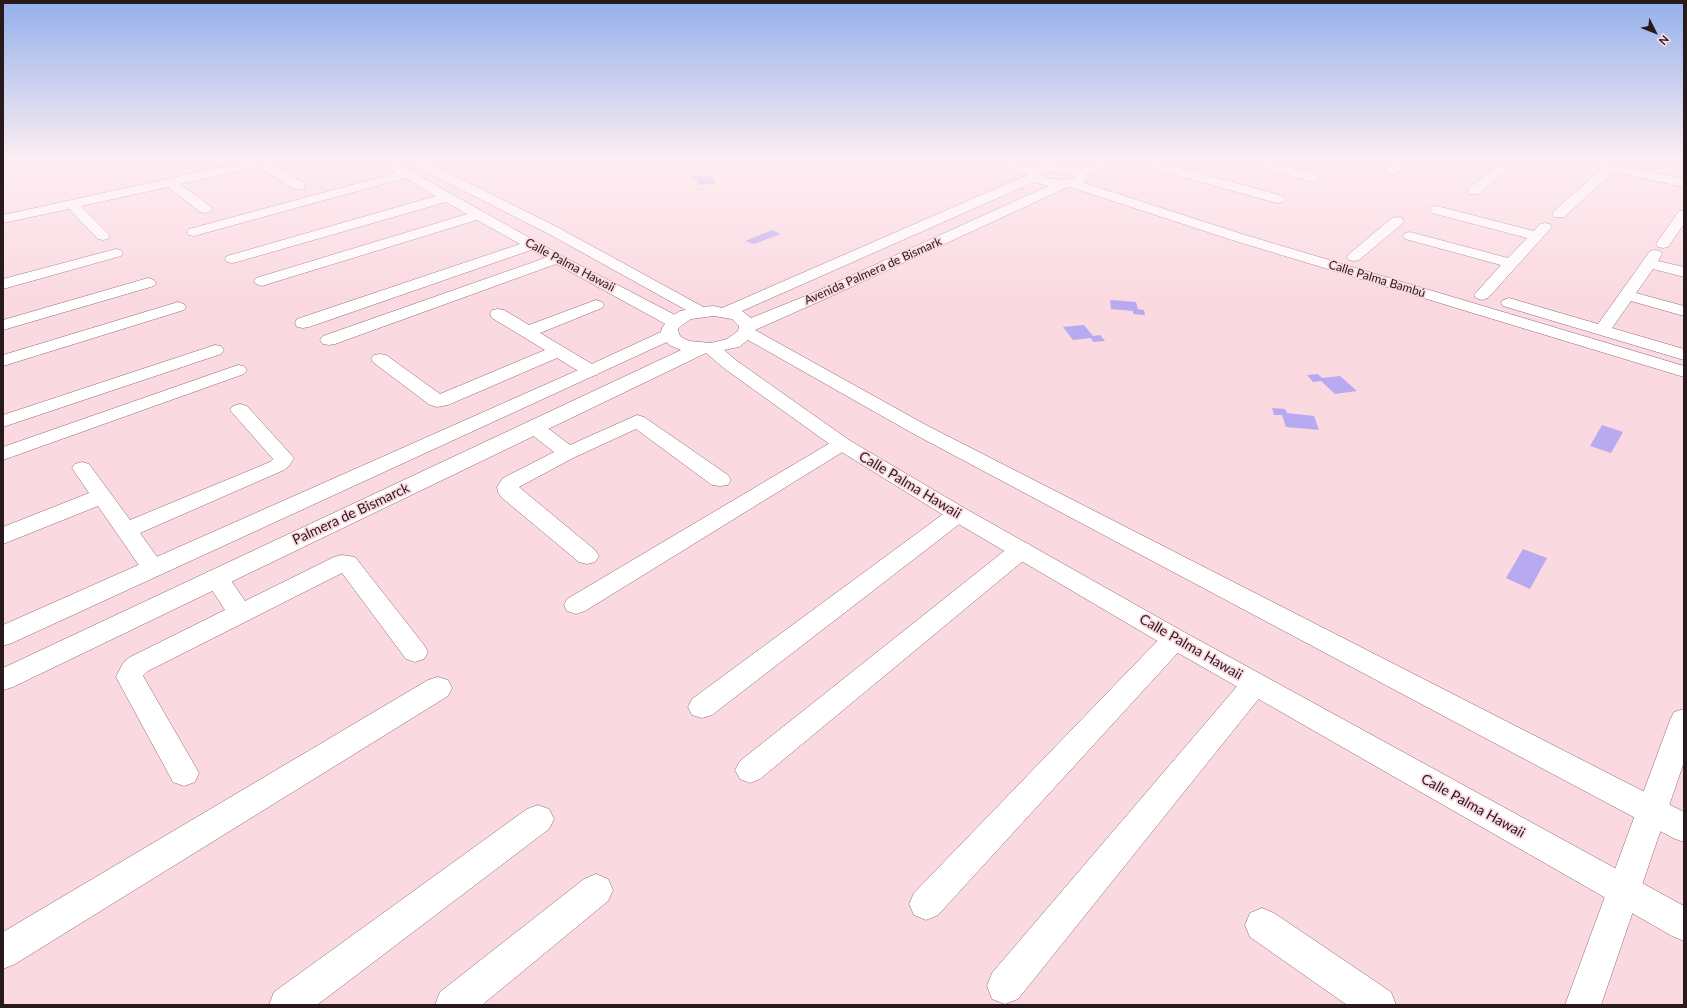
<!DOCTYPE html>
<meta charset="utf-8">
<style>
body{margin:0}
#map{position:relative;width:1687px;height:1008px;overflow:hidden;background:#fbd9e1;font-family:Lato,sans-serif}
canvas{display:block}
.frame{position:absolute;inset:0;border:4px solid #28191d;pointer-events:none}
.north{position:absolute;left:1635px;top:12px;width:40px;height:40px;-webkit-text-stroke:3px #fbd9e1;paint-order:stroke;rotate:132deg;font-size:11px;font-weight:700;line-height:16px;text-align:center;color:#28191d}
.north::after{content:'';display:block;margin:auto;width:14px;height:18px;background:#28191d;clip-path:polygon(50% 0,100% 100%,50% 72%,0 100%)}
</style>
<div id="map">
<canvas width="1687" height="1008"></canvas>
<div class="frame"></div>
<div class="north">N</div>
</div>
<script>
const ctx = document.querySelector('canvas').getContext('2d');
ctx.lineJoin = 'round';
function paint(path, color) { ctx.fillStyle = color; ctx.fill(path, 'evenodd'); }
const shape = rows => new Path2D(rows.map(r => 'M' + r).join(''));
function strokePath(path, color, width, dash) { ctx.strokeStyle = color; ctx.lineWidth = width; ctx.lineCap = dash ? 'butt' : 'round'; ctx.setLineDash(dash || []); ctx.stroke(path); }
function write(font, color, halo, rows, align = 'center') {
  ctx.font = font + ' Lato,sans-serif'; ctx.lineWidth = 3.5; ctx.setLineDash([]); ctx.textBaseline = 'middle'; ctx.strokeStyle = halo; ctx.fillStyle = color; for (const [text, x, y, turn = 0] of rows) {
    ctx.save(); ctx.translate(x, y); ctx.rotate((+turn || 0) * Math.PI / 180); ctx.textAlign = isNaN(turn) ? turn : align; if (halo) ctx.strokeText(text, 0, 0); ctx.fillText(text, 0, 0); ctx.restore();
  }
}
paint(shape([
 [691,176,713,177,715,184,698,185,697,179,692,179],
 [772,230,781,234,754,244,745,241],
 [1110,300,1136,302,1138,309,1144,310,1145,315,1133,314,1133,311,1111,309],
 [1084,325,1093,336,1100,335,1105,341,1093,342,1091,338,1073,340,1063,327],
 [1318,374,1322,378,1340,376,1357,391,1335,394,1321,381,1313,382,1307,375],
 [1272,408,1285,409,1287,413,1314,416,1319,430,1286,427,1282,415,1274,415],
 [1602,425,1623,432,1611,453,1590,446],
 [1523,549,1547,558,1530,589,1506,578]
]), '#b7aaf0');
const minor = shape([
 [254,160,278,160,276,163,271,164,304,183,305,186,304,189,294,189,258,167,180,184,210,206,212,209,210,212,205,213,200,212,168,187,81,206,110,236,108,239,103,240,98,239,69,209,3,223,3,215,254,160],
 [376,160,391,160,562,256,681,318,683,322,681,326,675,327,669,326,556,264,335,344,329,345,323,344,320,340,323,336,545,258,531,250,309,327,303,328,297,327,295,323,297,319,520,244,477,220,268,284,262,286,256,284,254,281,256,278,467,214,446,202,237,262,232,263,227,262,225,259,227,256,436,196,405,178,194,236,189,235,187,232,189,229,396,173,376,160],
 [407,160,423,160,559,228,707,309,709,312,707,315,701,317,695,315,549,234,409,163,407,160],
 [987,160,1007,160,1037,169,1039,172,1037,175,1033,176,989,163,987,160],
 [1130,160,1151,160,1283,196,1285,199,1283,202,1278,203,1273,202,1132,163,1130,160],
 [1241,160,1262,160,1317,175,1319,178,1317,181,1313,182,1243,163,1241,160],
 [1398,160,1412,160,1395,174,1387,174,1385,171,1387,168,1398,160],
 [1504,160,1518,160,1479,194,1469,194,1468,191,1469,188,1504,160],
 [1571,160,1595,160,1684,179,1684,187,1614,172,1564,217,1554,217,1552,214,1554,211,1602,169,1573,163,1571,160],
 [1072,179,1242,234,1684,366,1684,377,1232,240,1067,186,1066,183,1067,180,1072,179],
 [1437,206,1534,231,1540,224,1545,223,1550,224,1552,227,1488,298,1482,300,1476,298,1474,295,1501,265,1405,239,1403,236,1405,233,1410,232,1508,258,1527,238,1432,213,1430,210,1432,207,1437,206],
 [1684,210,1684,224,1668,247,1663,248,1658,247,1656,244,1658,241,1679,211,1684,210],
 [1397,217,1402,218,1404,221,1402,224,1359,260,1354,261,1349,260,1347,257,1349,254,1392,218,1397,217],
 [116,249,121,250,123,253,121,256,3,289,3,279,116,249],
 [1655,250,1660,251,1662,254,1658,261,1684,267,1684,277,1653,269,1636,293,1684,306,1684,316,1631,301,1612,328,1684,349,1684,360,1503,306,1501,303,1503,300,1509,298,1598,324,1650,251,1655,250],
 [148,278,154,280,156,283,154,286,3,330,3,320,148,278],
 [596,300,602,302,604,305,602,308,540,333,597,367,600,371,597,375,591,376,585,375,557,358,448,405,437,407,430,405,374,363,371,359,374,355,380,354,386,355,440,394,545,350,492,318,490,314,492,310,498,309,504,310,529,325,596,300],
 [178,302,184,304,186,307,184,310,3,366,3,355,178,302],
 [215,345,221,346,224,350,221,354,3,427,3,415,215,345],
 [238,365,244,366,247,370,244,374,3,460,3,447,238,365],
 [240,404,247,406,294,458,289,466,284,470,140,533,165,568,161,574,153,576,145,574,98,506,3,544,3,527,89,493,72,468,75,464,82,462,89,464,130,520,270,462,273,459,230,410,233,406,240,404],
 [637,415,644,417,728,475,731,480,728,485,720,486,712,485,636,429,575,457,519,487,595,550,599,556,595,562,587,564,579,562,501,497,498,492,497,487,503,478,554,452,527,431,524,427,527,423,534,421,541,423,570,445,637,415],
 [842,438,849,440,852,444,849,448,585,611,576,614,567,611,564,605,567,599,835,440,842,438],
 [958,507,966,509,969,514,966,519,712,715,702,718,692,715,688,707,692,699,950,509,958,507],
 [1021,542,1029,544,1033,550,1029,556,760,779,750,783,740,779,735,770,740,761,1013,544,1021,542],
 [342,555,355,557,424,645,428,652,424,659,415,662,406,659,342,573,148,671,143,676,199,773,195,782,184,786,173,782,116,677,123,663,130,657,225,610,204,578,207,572,216,570,225,572,245,601,334,557,342,555],
 [1175,629,1184,632,1188,639,1184,646,938,915,926,920,914,915,909,904,914,893,1166,632,1175,629],
 [1255,673,1265,677,1269,684,1265,691,1018,999,1005,1004,992,999,987,986,992,973,1245,677,1255,673],
 [438,677,448,680,452,688,448,696,15,964,3,969,3,932,428,680,438,677],
 [1684,709,1684,762,1601,1005,1565,1005,1670,720,1674,712,1684,709],
 [538,805,549,809,554,819,549,829,317,1005,269,1005,274,992,527,809,538,805],
 [596,874,608,879,613,890,608,901,482,1005,435,1005,440,992,584,879,596,874],
 [1262,908,1274,913,1391,992,1396,1005,1347,1005,1250,937,1245,925,1250,913,1262,908]
]);
const tertiary = shape([
 [1103,160,1121,160,1119,163,1086,175,1087,177,1082,184,1066,188,825,299,755,330,926,425,1684,812,1684,842,1673,838,912,433,748,340,739,347,724,350,737,361,849,440,966,509,1184,632,1684,906,1684,941,1672,936,1166,646,950,519,835,448,725,369,706,353,13,687,3,690,3,668,681,350,669,345,667,342,12,643,3,646,3,625,585,367,661,332,662,328,669,318,680,311,701,307,714,306,722,308,1027,175,1027,172,1029,169,1034,166,1046,163,1063,164,1079,169,1103,160],
 [1046,171,1063,172,1075,177,1063,180,1048,178,1040,175,1039,173,1046,171],
 [1034,182,1048,186,813,293,751,318,742,311,1034,182],
 [714,316,732,319,739,326,738,331,727,339,711,343,689,341,681,337,679,334,678,329,681,326,691,319,714,316]
]);
strokePath(minor, '#8e6972', 1);
strokePath(tertiary, '#8e6972', 1);
paint(minor, '#fff');
paint(tertiary, '#fff');
const sky = ctx.createLinearGradient(0, 0, 0, 301);
sky.addColorStop(0, '#94b0eb');
sky.addColorStop(0.53, '#fdeef2');
sky.addColorStop(1, '#fdeef200');
ctx.fillStyle = sky;
ctx.fillRect(0, 0, 1687, 301);
write('12px', '#28191d', '#fbd9e1', [
 ["Calle Palma Hawaii",570,265,28],
 ["Avenida Palmera de Bismark",873,271,-24],
 ["Calle Palma Bambú",1377,279,17]
]);
write('14px', '#28191d', '#fbd9e1', [
 ["Calle Palma Hawaii",910,485,31],
 ["Palmera de Bismarck",351,514,-25],
 ["Calle Palma Hawaii",1191,647,30],
 ["Calle Palma Hawaii",1473,806,29]
]);
</script>
